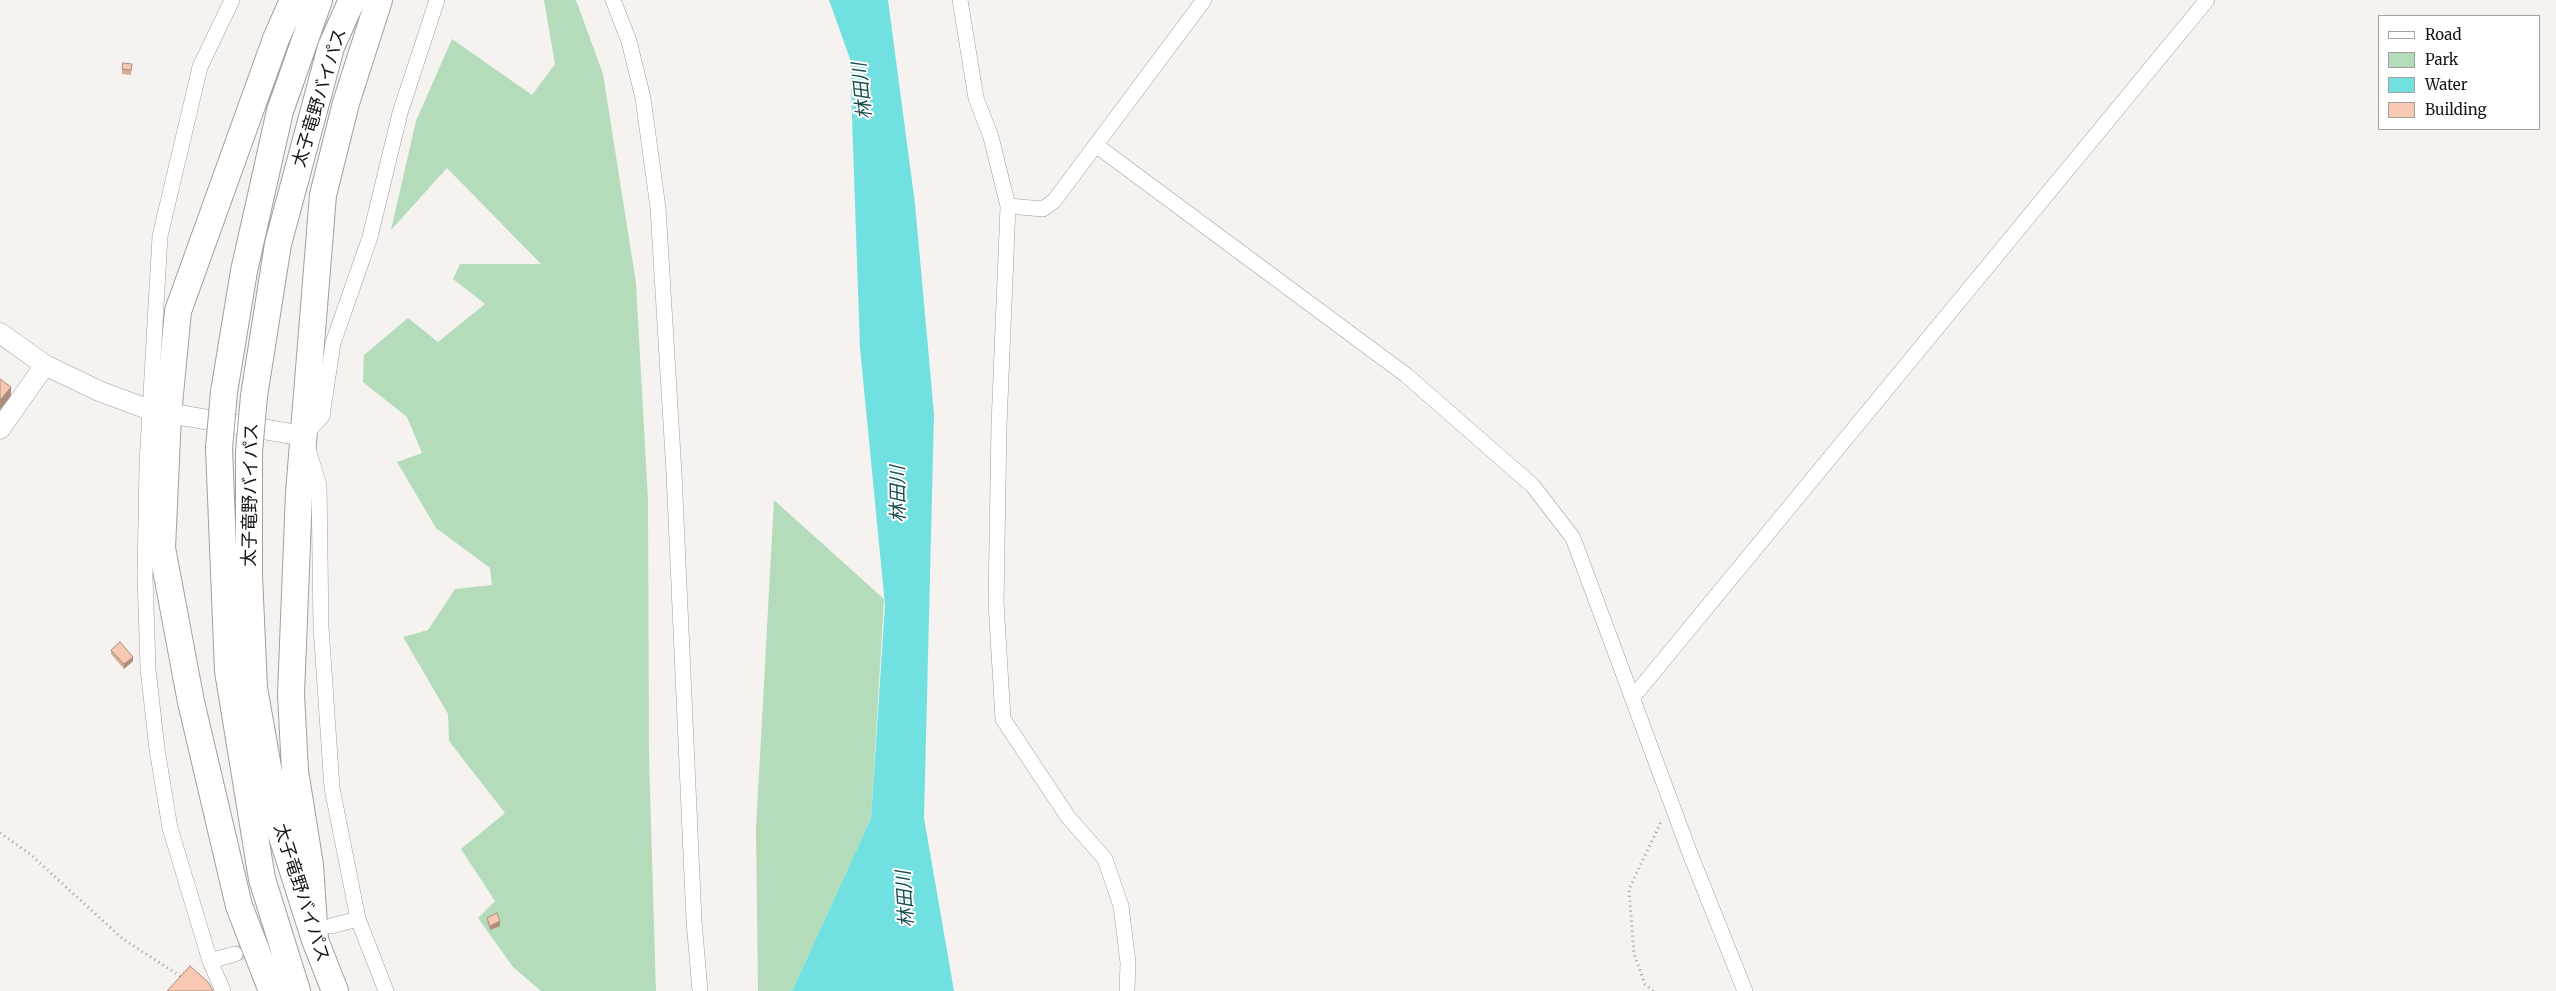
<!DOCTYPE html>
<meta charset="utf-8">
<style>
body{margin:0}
#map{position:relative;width:2556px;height:991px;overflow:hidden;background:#f6f2f0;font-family:Merriweather,serif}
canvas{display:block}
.legend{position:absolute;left:2378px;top:15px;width:162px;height:115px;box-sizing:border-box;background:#fff;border:1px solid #a2a2a1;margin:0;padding:6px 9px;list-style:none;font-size:15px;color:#171615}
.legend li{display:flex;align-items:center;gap:10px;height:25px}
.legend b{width:25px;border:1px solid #a2a2a1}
</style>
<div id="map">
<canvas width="2556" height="991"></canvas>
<ul class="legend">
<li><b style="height:6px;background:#fff"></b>Road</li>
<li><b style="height:14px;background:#b4dcba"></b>Park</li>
<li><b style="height:14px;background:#71e0e1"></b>Water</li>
<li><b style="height:14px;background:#f7c9b2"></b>Building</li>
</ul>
</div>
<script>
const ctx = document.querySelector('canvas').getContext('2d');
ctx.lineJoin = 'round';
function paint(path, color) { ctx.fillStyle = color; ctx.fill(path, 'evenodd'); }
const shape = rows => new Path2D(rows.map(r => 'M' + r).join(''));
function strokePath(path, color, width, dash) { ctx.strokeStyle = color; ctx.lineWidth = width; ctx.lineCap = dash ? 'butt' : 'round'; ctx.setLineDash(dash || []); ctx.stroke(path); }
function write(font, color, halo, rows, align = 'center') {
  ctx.font = font + ' Merriweather,"Noto Sans JP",serif'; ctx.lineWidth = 4; ctx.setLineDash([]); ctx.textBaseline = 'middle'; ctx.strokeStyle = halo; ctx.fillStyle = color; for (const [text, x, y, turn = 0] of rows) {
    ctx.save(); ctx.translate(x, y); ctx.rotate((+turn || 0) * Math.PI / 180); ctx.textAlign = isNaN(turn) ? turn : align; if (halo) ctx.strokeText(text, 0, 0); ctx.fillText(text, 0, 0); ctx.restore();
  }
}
paint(shape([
 [544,0,576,0,603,74,636,283,648,499,649,758,656,991,541,991,513,967,478,918,495,901,461,849,505,813,449,741,448,714,403,637,428,630,455,589,492,585,490,568,436,528,397,462,422,453,407,417,363,382,364,355,408,318,438,342,485,304,453,279,460,264,541,264,447,168,391,230,416,121,452,39,532,95,555,64],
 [774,500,884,599,871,818,792,991,758,991,756,828]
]), '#b4dcba');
paint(shape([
 [829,0,888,0,915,204,934,414,924,818,954,991,792,991,871,818,885,605,860,348,850,59]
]), '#71e0e1');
strokePath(shape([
 [235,954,318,930]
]), '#d5d1cf', 15, [15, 8]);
const minor = shape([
 [613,0,629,41,643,98,658,208,674,473,694,921,700,991],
 [960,0,976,98,991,137,1008,206,999,425,996,602,1003,719,1068,817,1105,859,1121,906,1128,963,1127,991],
 [1097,146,1406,375,1533,486,1573,538,1689,851,1745,991],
 [1008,206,1043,209,1054,201,1204,0],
 [1633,697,2207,0],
 [331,926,358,919],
 [210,961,235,954],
 [223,991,210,961,170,828,157,749,148,669,145,576,147,464,160,236,200,67,232,0],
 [386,991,358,919,332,788,321,627,319,485,304,436,322,416,333,343,370,237,400,113,437,0]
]);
const tertiary = shape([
 [0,333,45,365,99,391,150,410,304,436],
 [0,429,45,365]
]);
const trunk = shape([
 [224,392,244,271,280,111,319,0],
 [254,396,278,244,331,47,352,0],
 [219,448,228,671,262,879,297,991],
 [249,452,249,575,254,688,278,824,315,940,335,991],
 [315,940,310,865,295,771,291,694,299,493,323,195,346,103,379,0],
 [272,991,239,906,191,702,162,548,168,415,178,311,276,39,293,0]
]);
strokePath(minor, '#a39f9d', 16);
strokePath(tertiary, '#a39f9d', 21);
strokePath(trunk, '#a39f9d', 28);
strokePath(shape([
 [0,833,30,854,123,939,180,976,184,973],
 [1653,991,1645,984,1634,954,1629,889,1661,822]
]), '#9e9c9a', 3, [1, 4]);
strokePath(minor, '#fff', 15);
strokePath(tertiary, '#fff', 20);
strokePath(trunk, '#fff', 26);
const trunkBridge = shape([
 [219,448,224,392],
 [249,452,254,396]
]);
strokePath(trunkBridge, '#a39f9d', 28, []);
strokePath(trunkBridge, '#fff', 26);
paint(shape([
 [132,64,131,75,122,74,122,69],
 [111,650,133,661,124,669,111,654],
 [487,918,500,926,490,930,487,922]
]), '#d4ad99');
paint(shape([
 [11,387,11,396,0,410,0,400],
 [133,657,133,661,124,669,124,664],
 [500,921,500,926,490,930,490,926]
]), '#ad8d7d');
const building = shape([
 [123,63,132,64,131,70,122,69,123,63],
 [0,379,11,387,0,400,0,379],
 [120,642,133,657,124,664,111,650,120,642],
 [497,913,500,921,490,926,487,918,497,913],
 [190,966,208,982,213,991,167,991,190,966]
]);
paint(building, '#f7c9b2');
strokePath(building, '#ad8d7d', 1);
write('18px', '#171615', '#fff', [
 ["太子竜野バイパス",320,98,-73],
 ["太子竜野バイパス",251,495,-89],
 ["太子竜野バイパス",301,893,72]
]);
write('italic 19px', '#1d4f4f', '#fff', [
 ["林田川",863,91,-96],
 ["林田川",899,494,-91],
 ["林田川",906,899,-94]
]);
</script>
